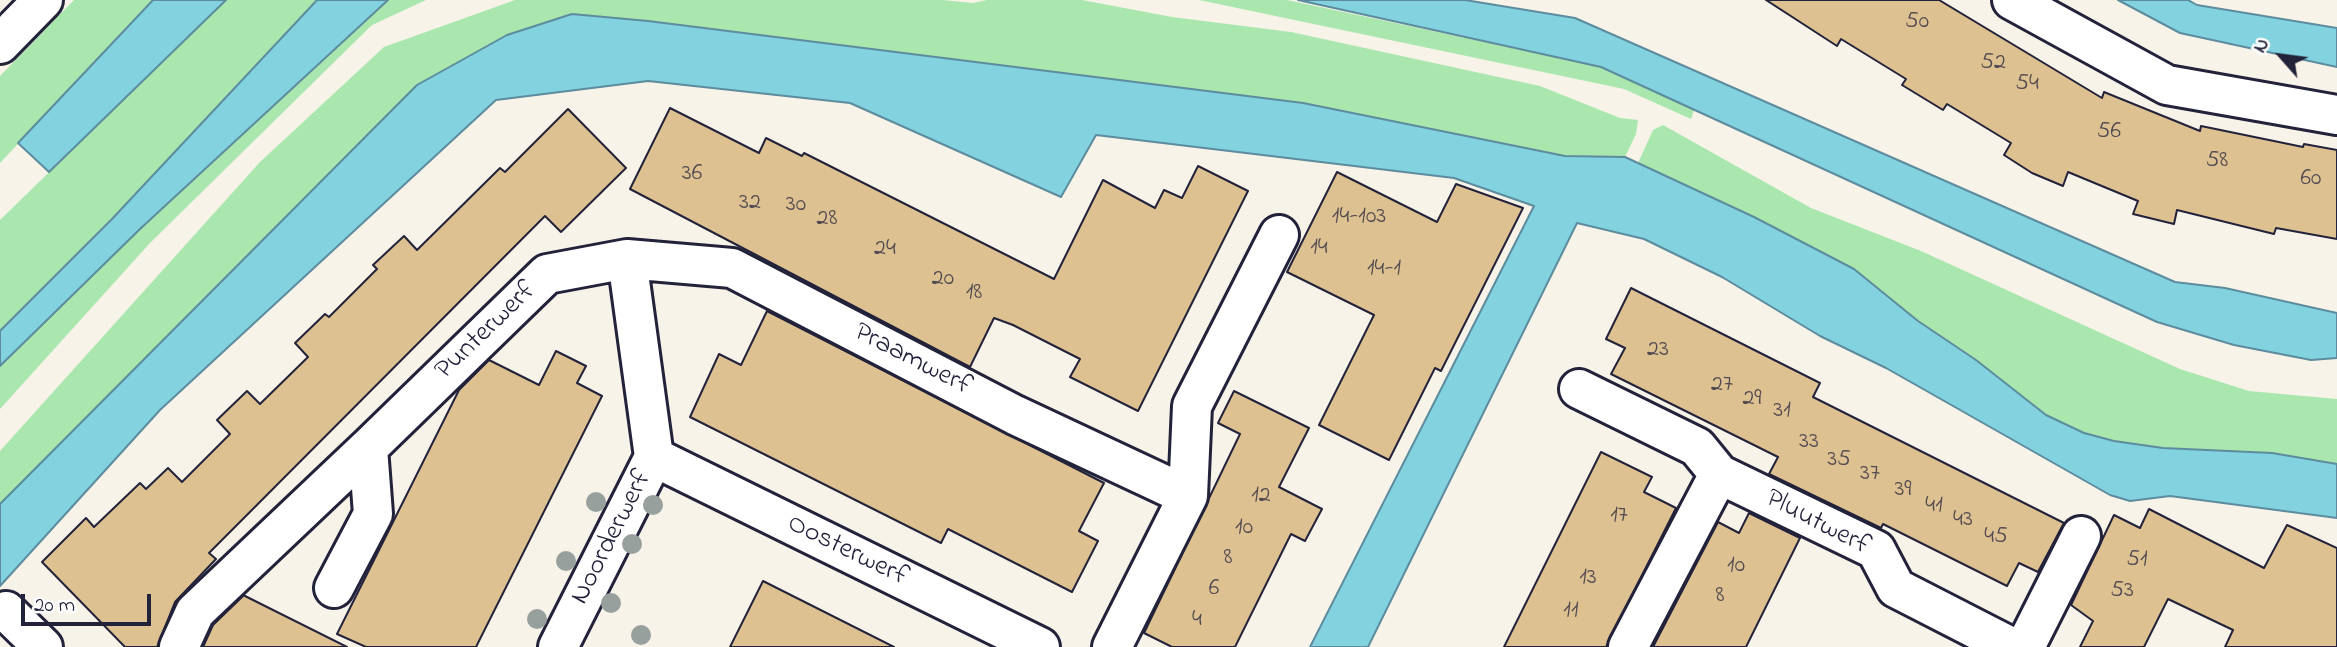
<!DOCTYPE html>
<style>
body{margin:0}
#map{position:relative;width:2337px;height:647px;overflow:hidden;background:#f8f3e9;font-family:"Indie Flower",sans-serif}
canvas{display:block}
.north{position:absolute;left:2246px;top:21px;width:70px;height:70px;-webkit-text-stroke:5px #fff;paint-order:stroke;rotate:298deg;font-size:19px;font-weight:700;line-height:28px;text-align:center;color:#22223b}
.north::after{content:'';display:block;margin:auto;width:24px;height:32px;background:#22223b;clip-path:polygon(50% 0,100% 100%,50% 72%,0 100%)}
.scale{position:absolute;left:21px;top:594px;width:130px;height:32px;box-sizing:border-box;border:4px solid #22223b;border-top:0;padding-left:9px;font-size:21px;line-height:24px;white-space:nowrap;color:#22223b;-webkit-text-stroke:5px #fff;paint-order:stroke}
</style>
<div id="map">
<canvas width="2337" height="647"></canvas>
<div class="north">N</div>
<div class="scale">20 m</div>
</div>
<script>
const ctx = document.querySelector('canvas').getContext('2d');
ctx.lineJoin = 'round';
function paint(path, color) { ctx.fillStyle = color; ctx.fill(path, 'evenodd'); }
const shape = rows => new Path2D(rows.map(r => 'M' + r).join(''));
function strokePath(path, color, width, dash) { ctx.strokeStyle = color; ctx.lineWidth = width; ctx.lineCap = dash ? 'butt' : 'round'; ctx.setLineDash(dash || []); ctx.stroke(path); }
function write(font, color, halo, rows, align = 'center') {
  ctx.font = font + ' "Indie Flower",sans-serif'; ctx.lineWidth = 6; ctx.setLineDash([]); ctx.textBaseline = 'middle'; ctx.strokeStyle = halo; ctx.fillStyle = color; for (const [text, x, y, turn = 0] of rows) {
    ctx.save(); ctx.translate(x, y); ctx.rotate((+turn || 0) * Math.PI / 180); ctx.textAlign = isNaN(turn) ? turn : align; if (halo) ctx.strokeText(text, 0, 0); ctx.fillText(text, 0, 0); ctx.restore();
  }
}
paint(shape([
 [74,0,153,0,0,163,0,76],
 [226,0,317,0,112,219,0,331,0,220],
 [388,0,426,0,372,25,150,243,0,409,0,366,140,229],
 [515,0,943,0,973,3,987,0,1082,0,1172,17,1291,32,1540,86,1620,118,1638,120,1636,134,1625,157,1565,156,1303,103,648,21,417,85,0,504,0,451,260,162,384,47],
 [1199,0,1287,0,1663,80,1697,102,1691,119,1624,89],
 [1663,125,1811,208,1921,251,2180,369,2249,391,2337,399,2337,464,2272,453,2163,448,2114,441,2084,433,2046,415,1976,360,1918,321,1854,269,1754,217,1638,163,1653,130]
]), '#a9e7ae');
const water = shape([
 [153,0,226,0,49,172,18,143,153,0],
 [317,0,388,0,140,229,0,366,0,331,112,219,317,0],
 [1298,0,1465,0,1575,18,2175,282,2225,288,2337,313,2337,358,2311,360,2234,345,2157,322,1601,67,1298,0],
 [2118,0,2188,0,2197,5,2337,28,2337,67,2180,33,2118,0],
 [572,14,648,21,1303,103,1565,156,1625,157,1754,217,1854,269,1918,321,1976,360,2046,415,2084,433,2114,441,2163,448,2272,453,2337,464,2337,518,2170,496,2130,501,2110,495,1886,368,1820,336,1722,277,1644,239,1577,223,1368,647,1310,647,1534,206,1454,178,1096,135,1061,197,850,103,648,81,496,100,160,410,0,586,0,504,417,85,507,35,572,14]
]);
paint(water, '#82d2df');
strokePath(water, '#5c8c9d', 2);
const building = shape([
 [1766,0,1939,0,2102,98,2104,92,2200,131,2201,126,2303,147,2304,144,2337,150,2337,239,2276,228,2274,234,2177,210,2174,224,2133,214,2138,201,2068,172,2063,186,2032,173,2004,155,2011,143,1947,104,1943,110,1902,85,1906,79,1841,39,1837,46,1766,0],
 [670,108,759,153,766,138,802,156,804,153,1054,279,1103,180,1155,208,1164,190,1182,198,1198,166,1248,191,1138,411,1070,377,1080,359,1013,325,994,318,970,367,630,189,670,108],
 [568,109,626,168,561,232,545,216,209,553,216,559,175,602,157,647,125,647,42,562,86,518,94,527,140,483,146,489,168,468,182,482,230,434,217,420,247,391,260,404,308,357,295,343,325,314,329,317,377,269,373,265,404,236,417,250,500,168,505,172,568,109],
 [1337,172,1437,222,1456,184,1523,208,1441,371,1435,368,1389,460,1319,425,1374,315,1287,272,1337,172],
 [1631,288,1820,383,1813,397,2064,523,2038,572,2019,563,2007,586,1883,524,1881,528,1769,474,1778,457,1611,374,1625,348,1606,339,1631,288],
 [767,311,1104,483,1079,531,1098,541,1072,592,948,529,941,543,690,417,719,354,741,365,767,311],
 [556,351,586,366,577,383,602,396,476,647,366,647,337,634,459,390,489,360,539,385,556,351],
 [1234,391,1309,428,1279,487,1322,509,1305,541,1291,534,1235,647,1172,647,1144,633,1240,434,1218,423,1234,391],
 [1601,452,1652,477,1644,492,1676,508,1606,647,1504,647,1601,452],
 [2149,509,2264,568,2287,525,2337,548,2337,647,2225,647,2233,630,2168,599,2144,647,2080,647,2093,621,2071,605,2114,515,2140,528,2149,509],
 [1749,513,1800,538,1746,647,1653,647,1718,522,1739,533,1749,513],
 [763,581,894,647,730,647,763,581],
 [244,595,245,596,347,647,203,647,213,625,244,595]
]);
paint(building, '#ddc191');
strokePath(building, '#22223b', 2);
const minor = shape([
 [2012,0,2167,85,2337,115],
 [1579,389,1697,447,1719,474],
 [654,457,1040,647],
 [334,588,373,514,368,448,547,274,627,259,732,268,1015,415,1188,496],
 [6,611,43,647],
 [179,647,195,612,368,448],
 [558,647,654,457,627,259],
 [1112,647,1188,496,1192,406,1279,235],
 [1628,647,1719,474,1876,550,1896,588,2011,647],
 [2025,647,2081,536]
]);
const major = shape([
 [0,44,43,0]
]);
strokePath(minor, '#22223b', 44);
strokePath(major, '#22223b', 44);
strokePath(minor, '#fff', 38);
strokePath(major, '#fff', 38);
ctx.fillStyle = '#98a09d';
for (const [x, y] of [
 [596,502],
 [653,505],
 [632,544],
 [566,561],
 [611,603],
 [537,619],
 [641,635]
]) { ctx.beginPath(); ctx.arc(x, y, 10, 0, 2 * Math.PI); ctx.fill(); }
write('24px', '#514a50', null, [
 ["50",1917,23],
 ["52",1993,64],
 ["54",2027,85],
 ["56",2109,133],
 ["58",2217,162],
 ["36",692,175],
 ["60",2311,180],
 ["32",750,204],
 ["30",796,206],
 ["14-103",1359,218],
 ["28",827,220],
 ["14",1319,249],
 ["24",885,250],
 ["14-1",1384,270],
 ["20",943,280],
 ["18",974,294],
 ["23",1658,351],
 ["27",1722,386],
 ["29",1752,400],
 ["31",1782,412],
 ["33",1809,443],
 ["35",1839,461],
 ["37",1870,475],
 ["39",1903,491],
 ["12",1261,497],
 ["41",1934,507],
 ["17",1619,517],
 ["43",1963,521],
 ["10",1244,529],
 ["45",1996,538],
 ["8",1228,559],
 ["51",2137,561],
 ["10",1736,567],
 ["13",1588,579],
 ["6",1214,590],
 ["53",2122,592],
 ["8",1720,597],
 ["11",1571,612],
 ["4",1197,621]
]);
write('28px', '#22223b', '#fff', [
 ["Punterwerf",487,332,-44],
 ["Praamwerf",912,361,27],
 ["Pluutwerf",1817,524,27],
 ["Noorderwerf",613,538,-63],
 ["Oosterwerf",847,552,26]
]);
</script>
